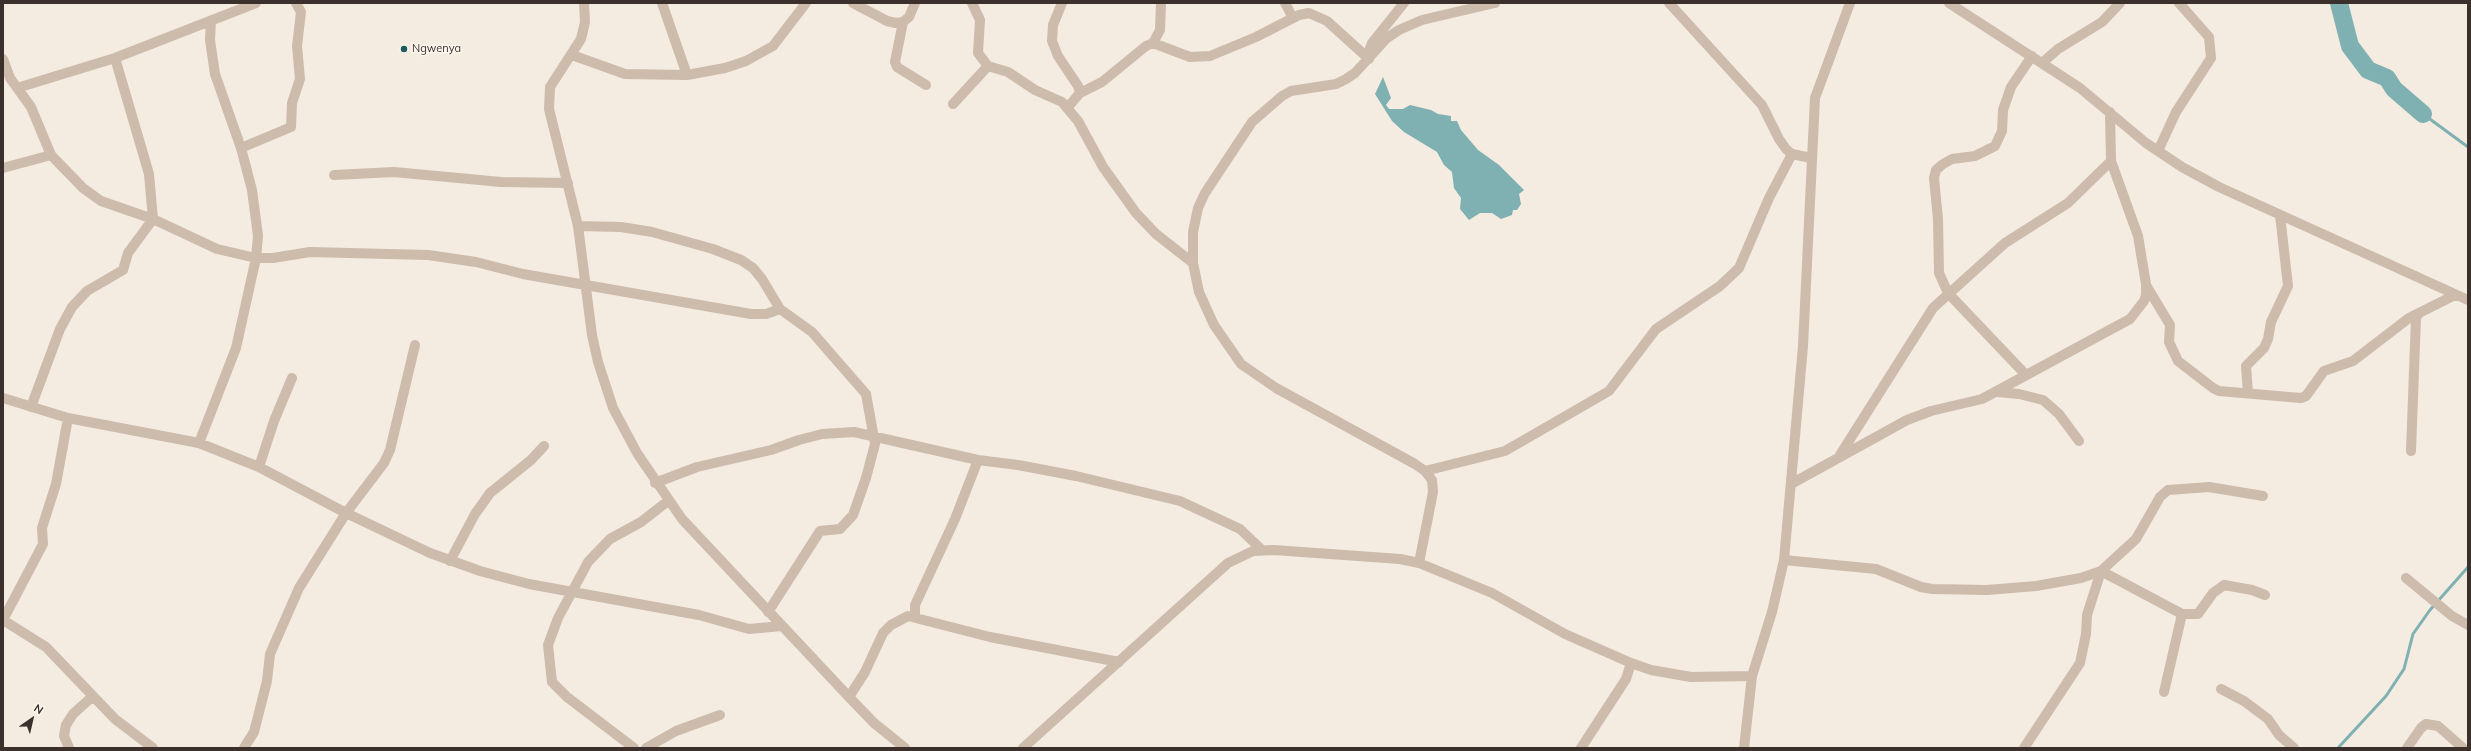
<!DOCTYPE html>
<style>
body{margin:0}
#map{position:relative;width:2471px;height:751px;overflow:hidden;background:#f4ebe1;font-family:Mulish,sans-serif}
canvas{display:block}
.frame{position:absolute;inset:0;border:4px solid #3b302b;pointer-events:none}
.north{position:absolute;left:12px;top:699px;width:40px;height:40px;-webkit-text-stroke:3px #fbf5ee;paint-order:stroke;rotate:34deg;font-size:11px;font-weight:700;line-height:16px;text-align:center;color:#3b302b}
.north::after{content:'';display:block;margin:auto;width:14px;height:18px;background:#3b302b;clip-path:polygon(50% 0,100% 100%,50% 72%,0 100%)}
</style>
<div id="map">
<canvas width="2471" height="751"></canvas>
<div class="frame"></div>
<div class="north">N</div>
</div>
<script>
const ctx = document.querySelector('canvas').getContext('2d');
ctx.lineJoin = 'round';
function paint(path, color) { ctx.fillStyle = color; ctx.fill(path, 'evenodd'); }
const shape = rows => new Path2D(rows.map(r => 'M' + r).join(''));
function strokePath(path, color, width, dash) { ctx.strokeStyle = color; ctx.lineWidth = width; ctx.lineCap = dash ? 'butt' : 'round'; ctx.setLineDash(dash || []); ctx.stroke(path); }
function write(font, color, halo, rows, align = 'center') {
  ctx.font = font + ' Mulish,sans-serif'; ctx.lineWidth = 3; ctx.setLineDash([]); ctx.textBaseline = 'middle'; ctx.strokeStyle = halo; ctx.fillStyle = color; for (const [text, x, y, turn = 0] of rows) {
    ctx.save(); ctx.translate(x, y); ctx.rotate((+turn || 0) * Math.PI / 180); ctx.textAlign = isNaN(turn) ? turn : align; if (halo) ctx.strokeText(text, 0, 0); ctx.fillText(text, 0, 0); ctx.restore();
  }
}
paint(shape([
 [1383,77,1391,98,1386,105,1389,109,1403,109,1410,105,1431,110,1438,114,1451,116,1451,121,1457,121,1461,130,1478,150,1499,165,1524,190,1519,194,1521,204,1517,210,1513,210,1512,215,1501,219,1492,213,1480,213,1469,220,1460,209,1461,198,1454,188,1452,172,1444,165,1437,152,1404,132,1392,121,1375,94]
]), '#7fb0b2');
strokePath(shape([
 [2423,114,2468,147],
 [2338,748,2386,696,2404,669,2413,634,2430,610,2468,567]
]), '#7fb0b2', 3);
strokePath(shape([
 [2339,3,2350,46,2368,70,2387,78,2394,89,2423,114]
]), '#7fb0b2', 18);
strokePath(shape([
 [584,3,585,22,581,39,550,87,549,109,578,226,592,335,598,362,613,408,637,453,682,519,849,697,874,723,905,748],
 [662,3,687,75],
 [853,3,887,21,896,23,903,22,909,17,915,3],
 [972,3,980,20,978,53,988,66],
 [1062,3,1053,25,1052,41,1058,56,1078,86,1080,93],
 [1285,3,1293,18],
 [1669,3,1762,105,1779,139,1786,149,1792,154,1811,158],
 [1949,3,2080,88,2146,143,2182,167,2219,187,2468,300],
 [903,22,895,62,897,67,926,85],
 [1153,43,1160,30,1161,3],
 [572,55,625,74,687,75,725,68,746,61,773,46,806,3],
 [3,59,10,78,31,107,51,155,83,188,101,201,153,219,217,249,256,258,273,258,310,252,428,255,476,262,523,274,751,314,766,314,780,309],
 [1369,59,1369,51,1372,43,1404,3],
 [2042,63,2058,49,2102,22,2120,3],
 [17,88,115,58,256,3],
 [953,104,988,66,1008,72,1035,90,1062,102,1078,121,1103,167,1136,213,1156,234,1193,263],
 [1068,107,1080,93,1102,82,1146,46,1153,43,1190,57,1210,56,1256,37,1299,15,1309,13,1327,21,1369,59],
 [241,148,291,127,292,103,300,79,297,46,301,12,296,3],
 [2158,151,2176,112,2211,58,2209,37,2179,3],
 [3,168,51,155],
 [334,175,394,172,501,182,568,183],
 [578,226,621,227,652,232,713,249,741,260,753,268,762,279,780,309,812,332,866,394,875,444,866,478,853,515,840,529,820,531,768,612],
 [2146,285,2170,325,2169,342,2178,361,2213,388,2219,391,2301,398,2306,396,2324,371,2353,361,2409,318,2419,313],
 [2026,375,1948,293,1939,273,1938,219,1934,178,1936,170,1943,164,1952,159,1975,156,1995,146,2002,131,2003,110,2011,87,2032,56],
 [1997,392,2019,394,2043,400,2059,414,2079,441],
 [2248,393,2246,366,2264,348,2268,339,2271,322,2288,286,2280,215],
 [3,398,68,418,199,443,259,467,346,513,430,553,480,571,529,584,699,615,749,629,782,626],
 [31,407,60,329,72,307,87,291,123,270,128,253,153,219,149,174,115,58],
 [199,443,236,348,256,258,258,236,252,190,241,148,215,74,210,40,211,21],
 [2411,451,2416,318,2419,313,2455,295],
 [1840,455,1933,308,2005,243,2068,203,2111,161],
 [259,467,274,421,292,378],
 [1425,471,1505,451,1609,391,1656,329,1720,286,1739,268,1769,198,1792,154],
 [655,483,697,467,771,450,799,440,822,434,854,432,978,460,1018,465,1076,476,1180,501,1240,529,1262,550],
 [1791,484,1907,420,1931,411,1982,399,2130,319,2144,301,2146,295,2146,284,2138,236,2111,161,2110,112],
 [1784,560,1876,569,1921,587,1932,589,1987,590,2036,586,2081,578,2101,571,2136,539,2160,497,2168,490,2209,487,2263,496],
 [450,561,475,514,490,493,531,460,544,446],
 [1419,563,1433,492,1432,480,1425,471,1415,464,1276,388,1241,364,1214,325,1199,292,1193,263,1193,232,1198,208,1205,193,1252,122,1282,96,1291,91,1336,84,1346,79,1355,73,1387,38,1399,30,1422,20,1495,3],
 [2406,578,2452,616,2468,625],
 [915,617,915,605,955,519,978,460],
 [3,620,43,544,42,528,56,484,68,418],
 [3,620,46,647,115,719,153,748],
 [2221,689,2244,701,2268,719,2279,735,2294,748],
 [2164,692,2182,614],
 [849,697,865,672,883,633,891,625,908,616,990,637,1119,662],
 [69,748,64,736,66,725,73,714,93,696],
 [244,748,254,732,267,681,270,654,299,588,346,513,384,463,390,450,415,345],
 [634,748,567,697,552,682,548,645,558,618,588,562,610,539,641,522,668,501],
 [646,748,676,731,720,715],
 [1023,748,1228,563,1253,551,1274,550,1400,559,1419,563,1492,593,1565,634,1631,663,1651,670,1691,677,1752,676],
 [1581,748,1626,679,1631,663],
 [1744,748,1752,676,1772,612,1784,560,1803,346,1815,98,1850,3],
 [2024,748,2080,663,2086,634,2087,615,2101,571,2182,614,2198,614,2213,593,2224,585,2252,590,2265,595],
 [2407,748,2421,728,2426,724,2438,726,2463,748]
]), '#cdbbac', 10);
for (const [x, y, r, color] of [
 [404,49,4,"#1f5a5e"]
]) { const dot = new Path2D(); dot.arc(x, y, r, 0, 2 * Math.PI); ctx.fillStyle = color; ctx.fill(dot); strokePath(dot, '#fbf5ee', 1.5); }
write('11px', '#3b302b', '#fbf5ee', [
 ["Ngwenya",412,49]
], 'left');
</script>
